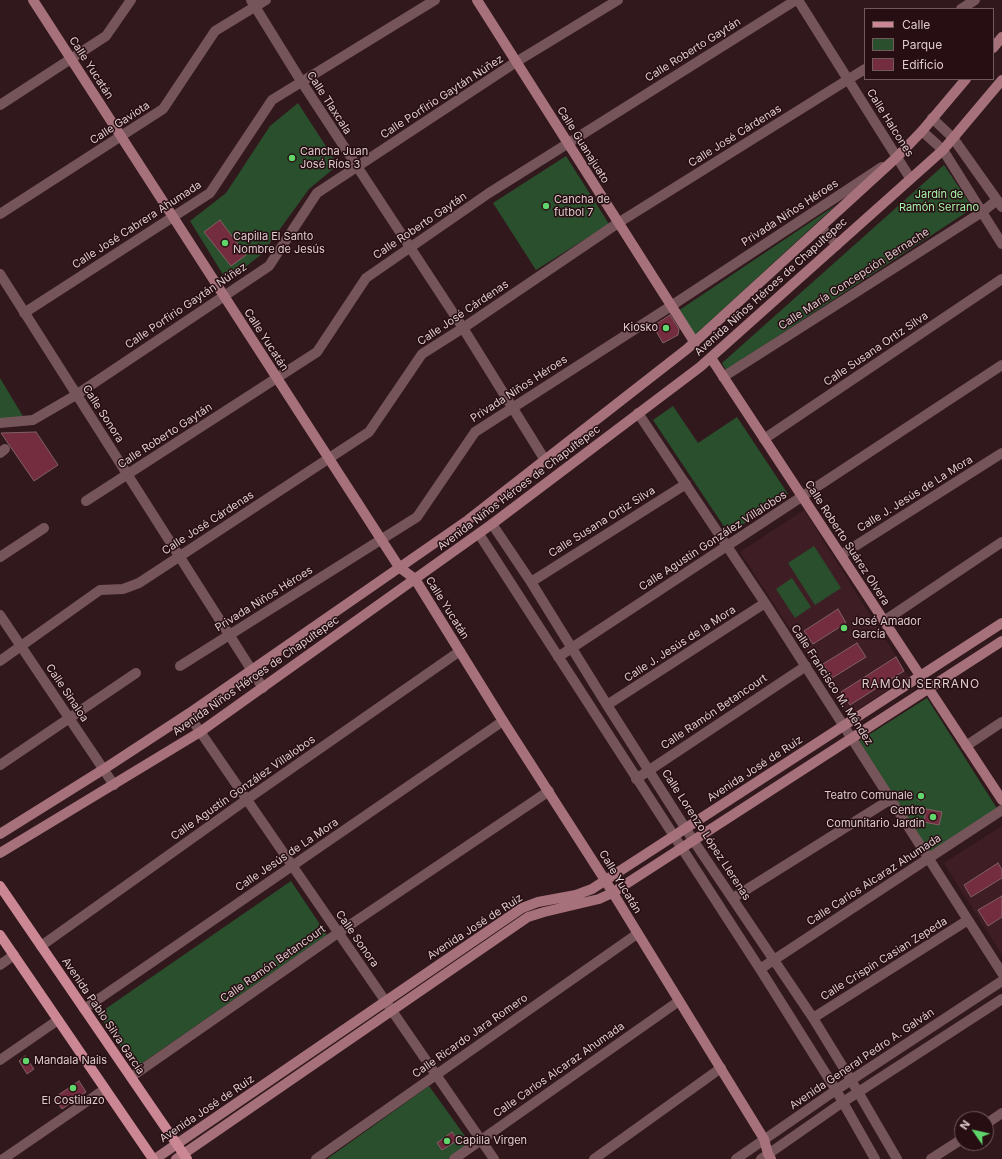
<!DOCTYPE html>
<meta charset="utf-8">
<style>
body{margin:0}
#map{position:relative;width:1002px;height:1159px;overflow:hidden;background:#31181d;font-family:Inter,sans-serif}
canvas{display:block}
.legend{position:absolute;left:864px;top:8px;width:130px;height:72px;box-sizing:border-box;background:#270e13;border:1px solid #715a5e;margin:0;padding:5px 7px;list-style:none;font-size:12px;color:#dfcccf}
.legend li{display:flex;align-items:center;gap:8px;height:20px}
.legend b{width:20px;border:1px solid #715a5e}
.north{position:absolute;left:954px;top:1111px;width:40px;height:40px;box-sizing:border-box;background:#270e13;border:1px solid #715a5e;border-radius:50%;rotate:304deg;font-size:11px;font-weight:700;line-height:16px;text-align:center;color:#dfcccf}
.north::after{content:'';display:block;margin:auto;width:14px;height:18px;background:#60d56b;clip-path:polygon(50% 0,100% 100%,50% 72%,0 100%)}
</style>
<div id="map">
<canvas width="1002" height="1159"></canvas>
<ul class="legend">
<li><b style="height:5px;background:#cb8793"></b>Calle</li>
<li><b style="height:11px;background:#294f2c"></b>Parque</li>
<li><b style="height:11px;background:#732d3e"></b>Edificio</li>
</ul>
<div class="north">N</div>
</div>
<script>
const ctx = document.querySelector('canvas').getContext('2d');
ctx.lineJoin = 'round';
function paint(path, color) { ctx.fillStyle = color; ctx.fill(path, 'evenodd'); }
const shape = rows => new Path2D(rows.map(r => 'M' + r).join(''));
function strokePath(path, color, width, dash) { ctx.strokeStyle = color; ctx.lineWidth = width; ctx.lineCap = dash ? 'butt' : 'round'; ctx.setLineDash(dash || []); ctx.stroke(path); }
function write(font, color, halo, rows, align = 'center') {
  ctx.font = font + ' Inter,sans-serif'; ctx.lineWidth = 3; ctx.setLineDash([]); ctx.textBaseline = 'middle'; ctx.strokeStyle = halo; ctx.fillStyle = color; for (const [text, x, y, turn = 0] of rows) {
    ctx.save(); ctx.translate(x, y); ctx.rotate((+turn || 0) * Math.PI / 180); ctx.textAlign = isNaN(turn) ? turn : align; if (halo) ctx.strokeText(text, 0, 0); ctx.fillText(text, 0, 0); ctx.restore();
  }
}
paint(shape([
 [804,510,909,677,847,716,740,552],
 [1002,826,1002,955,944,863]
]), '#3e1e24');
paint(shape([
 [298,103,338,165,309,189,262,254,227,281,190,221,226,193,270,126],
 [566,156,609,224,536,270,493,203],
 [944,165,973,208,726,370,722,363],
 [836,205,694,336,678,311],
 [0,378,24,418,0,419],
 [673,406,698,443,737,417,788,494,729,534,653,420],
 [814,546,841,588,815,605,788,563],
 [792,578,811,607,795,618,776,589],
 [927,698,998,810,930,853,859,741],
 [291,881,327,935,135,1068,98,1014],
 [429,1086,470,1143,448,1159,327,1159]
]), '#294f2c');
const building = shape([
 [220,220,246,255,231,266,204,232,220,220],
 [670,315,679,329,678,335,663,343,653,326,670,315],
 [36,432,58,465,34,481,1,433,36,432],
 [838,609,846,623,813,644,804,631,838,609],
 [857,643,866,657,832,678,823,664,857,643],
 [896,657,904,671,850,705,841,692,896,657],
 [919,792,925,793,924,800,918,800,919,792],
 [926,809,942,812,939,825,924,822,926,809],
 [998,863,1002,870,1002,878,971,897,964,885,998,863],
 [1002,896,1002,917,988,926,978,910,1002,896],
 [25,1056,34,1069,27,1074,19,1061,25,1056],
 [79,1081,86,1092,62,1109,54,1098,79,1081],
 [452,1132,458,1140,442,1150,437,1143,452,1132]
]);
paint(building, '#732d3e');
strokePath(building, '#806065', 1);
strokePath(shape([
 [251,0,301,81,463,328,545,460],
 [798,0,910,178],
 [961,9,975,0],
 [0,105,106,36,131,0],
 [932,118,953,138,1002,207],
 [922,131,943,150,1002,244],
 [0,214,163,109,215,31,266,0],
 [821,227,837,245],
 [0,274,263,688],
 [24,313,210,193,272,100,435,0],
 [723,377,982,212,997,200],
 [638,413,765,603,1002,973],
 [0,423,33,420,76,395,269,266,317,193,516,62,618,0],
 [764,439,1002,279],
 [0,453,5,449],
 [86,501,317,352,366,278,489,193,796,0],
 [492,524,531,582,607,705,693,840,813,1018,851,1080,897,1159],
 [479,534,760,969,836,1090,875,1159],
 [841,555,1002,453],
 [0,557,44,528],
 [531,582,686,484],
 [0,615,114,785],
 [884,621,1002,542],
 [558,657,1002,365],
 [0,661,100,590,123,589,139,583,369,432,422,354,463,328,618,223,865,69],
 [180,666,417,517,475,432,671,306,882,167],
 [607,705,765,603],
 [188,714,494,1159],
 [966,746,1002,722],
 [0,765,136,673],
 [636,779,806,666],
 [733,898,891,799],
 [41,946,246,800,460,651],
 [0,965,14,955],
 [760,969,1002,810],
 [84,1009,503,721],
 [813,1018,968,920],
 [0,1060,58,1020],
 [131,1077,338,933,549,791],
 [986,1124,1002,1113],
 [3,1159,105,1089],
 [316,1159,637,934],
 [454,1159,679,1001],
 [594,1159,721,1068],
 [736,1159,836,1090,1002,981],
 [761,1159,843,1102,1002,999],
 [931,1159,962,1139]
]), '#75545a', 10);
strokePath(shape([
 [33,0,399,567,415,579,503,721,605,880,764,1139,768,1154,771,1159],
 [477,0,695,343],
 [993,48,1002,37],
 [711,358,1002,800],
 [0,834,104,769,188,714,468,520,687,349,897,157,922,131,966,79],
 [0,853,200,732,492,524,700,367,943,150,1002,80],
 [155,1159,522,908,538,902,576,895,592,889,1002,623],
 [176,1159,528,917,544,912,599,899,612,893,1002,641]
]), '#a6717a', 10);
strokePath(shape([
 [0,886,187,1159],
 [0,935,153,1159]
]), '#cb8793', 10);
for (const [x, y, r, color] of [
 [292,158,4,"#60d56b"],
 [546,206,4,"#60d56b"],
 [225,243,4,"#60d56b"],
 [666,328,4,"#60d56b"],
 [844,628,4,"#60d56b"],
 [921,796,4,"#60d56b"],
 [933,817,4,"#60d56b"],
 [26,1061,4,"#60d56b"],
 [73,1088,4,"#60d56b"],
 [447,1141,4,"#60d56b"]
]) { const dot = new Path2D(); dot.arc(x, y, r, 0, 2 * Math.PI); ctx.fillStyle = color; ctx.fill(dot); strokePath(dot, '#270e13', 1.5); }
write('11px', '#dfcccf', '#270e13', [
 ["Calle Roberto Gaytán",693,50,-32],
 ["Calle Yucatán",91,68,57],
 ["Calle Porfirio Gaytán Núñez",442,97,-33],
 ["Calle Tlaxcala",329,103,57],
 ["Calle Gaviota",120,123,-33],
 ["Calle Halcones",890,123,58],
 ["Calle José Cárdenas",735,136,-32],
 ["Calle Guanajuato",583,145,58],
 ["Privada Niños Héroes",790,213,-33],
 ["Calle José Cabrera Ahumada",137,225,-33],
 ["Calle Roberto Gaytán",420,226,-34],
 ["Calle María Concepción Bernache",854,279,-33],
 ["Avenida Niños Héroes de Chapultepec",771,287,-42],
 ["Calle Porfirio Gaytán Núñez",186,306,-34],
 ["Calle José Cárdenas",463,313,-34],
 ["Calle Yucatán",266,340,57],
 ["Calle Susana Ortiz Silva",876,349,-34],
 ["Privada Niños Héroes",519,389,-33],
 ["Calle Sonora",103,414,57],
 ["Calle Roberto Gaytán",165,436,-33],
 ["Avenida Niños Héroes de Chapultepec",519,488,-37],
 ["Calle J. Jesús de La Mora",915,494,-32],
 ["Calle Susana Ortiz Silva",602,522,-32],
 ["Calle José Cárdenas",208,523,-33],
 ["Calle Agustín González Villalobos",713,541,-33],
 ["Calle Roberto Suárez Olvera",847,543,57],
 ["Privada Niños Héroes",264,599,-32],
 ["Calle Yucatán",447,608,58],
 ["Calle J. Jesús de la Mora",680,644,-33],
 ["Avenida Niños Héroes de Chapultepec",256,676,-35],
 ["Calle Francisco M. Méndez",832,685,57],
 ["Calle Sinaloa",67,693,56],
 ["Calle Ramón Betancourt",714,712,-34],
 ["Avenida José de Ruiz",755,769,-33],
 ["Calle Agustín González Villalobos",243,788,-35],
 ["Calle Lorenzo López Llerenas",706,835,57],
 ["Calle Jesús de La Mora",287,855,-34],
 ["Calle Carlos Alcaraz Ahumada",874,880,-33],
 ["Calle Yucatán",620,882,59],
 ["Avenida José de Ruiz",475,927,-33],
 ["Calle Sonora",357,939,55],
 ["Calle Crispín Casian Zepeda",884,959,-32],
 ["Calle Ramón Betancourt",273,964,-35],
 ["Avenida Pablo Silva García",103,1016,56],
 ["Calle Ricardo Jara Romero",470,1036,-35],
 ["Avenida General Pedro A. Galván",862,1059,-34],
 ["Calle Carlos Alcaraz Ahumada",559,1070,-35],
 ["Avenida José de Ruiz",207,1109,-34]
]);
write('11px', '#dfcccf', '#270e13', [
 ["Cancha Juan",300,152],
 ["José Ríos 3",300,165],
 ["Cancha de",554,200],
 ["futbol 7",554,213],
 ["Capilla El Santo",233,237],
 ["Nombre de Jesús",233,250],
 ["Kiosko",658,328,"right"],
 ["José Amador",852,622],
 ["García",852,635],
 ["Teatro Comunale",913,796,"right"],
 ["Centro",925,811,"right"],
 ["Comunitario Jardin",925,824,"right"],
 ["Mandala Nails",34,1061],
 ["El Costillazo",73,1101,"center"],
 ["Capilla Virgen",455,1141]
], 'left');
write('11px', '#a5f5a8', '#270e13', [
 ["Jardín de",939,195],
 ["Ramón Serrano",939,208]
]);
ctx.letterSpacing = '1px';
write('12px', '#dfcccf', '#270e13', [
 ["RAMÓN SERRANO",921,684]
]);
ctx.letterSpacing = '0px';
</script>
